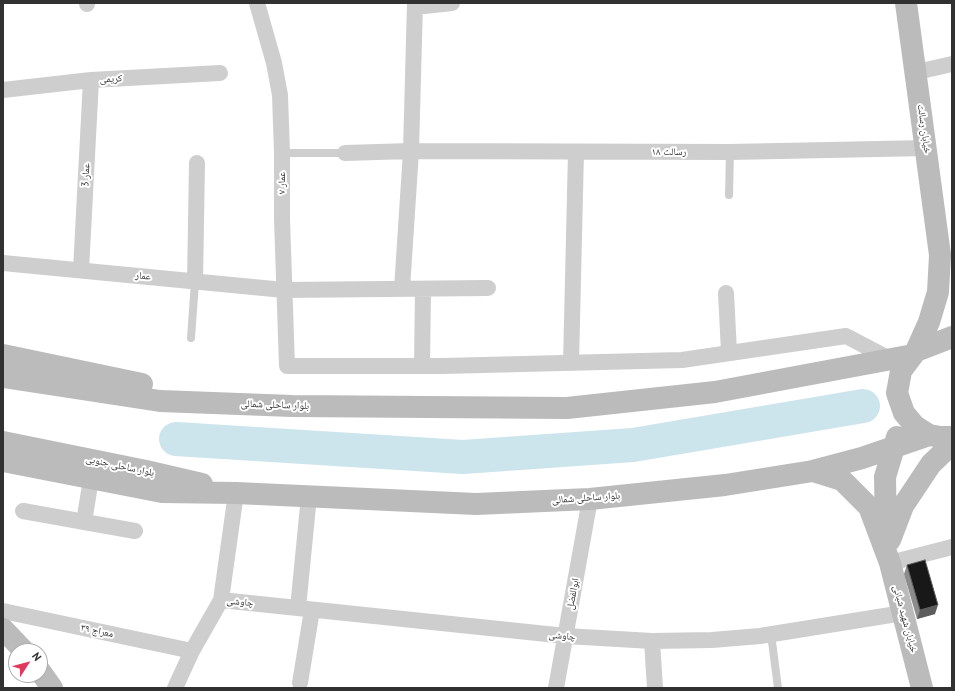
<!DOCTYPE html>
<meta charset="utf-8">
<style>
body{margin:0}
#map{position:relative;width:955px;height:691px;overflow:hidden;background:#fff;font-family:"PT Sans",sans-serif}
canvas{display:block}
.frame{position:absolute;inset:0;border:4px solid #313131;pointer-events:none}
.north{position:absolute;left:8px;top:643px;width:40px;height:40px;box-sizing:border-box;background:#fff;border:1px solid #adadad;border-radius:50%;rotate:54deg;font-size:11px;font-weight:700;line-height:16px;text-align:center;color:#313131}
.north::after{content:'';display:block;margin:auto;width:14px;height:18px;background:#e2385b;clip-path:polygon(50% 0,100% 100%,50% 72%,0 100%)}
</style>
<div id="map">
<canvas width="955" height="691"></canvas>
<div class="frame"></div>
<div class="north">N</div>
</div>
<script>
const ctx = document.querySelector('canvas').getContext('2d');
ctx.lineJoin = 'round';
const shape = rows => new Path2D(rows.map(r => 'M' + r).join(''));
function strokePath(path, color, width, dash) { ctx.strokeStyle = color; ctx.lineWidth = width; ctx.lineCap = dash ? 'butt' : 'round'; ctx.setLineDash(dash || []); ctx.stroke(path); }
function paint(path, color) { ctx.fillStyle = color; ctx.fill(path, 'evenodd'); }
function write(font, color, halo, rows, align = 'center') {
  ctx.font = font + ' "PT Sans","Noto Naskh Arabic",sans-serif'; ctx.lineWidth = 4; ctx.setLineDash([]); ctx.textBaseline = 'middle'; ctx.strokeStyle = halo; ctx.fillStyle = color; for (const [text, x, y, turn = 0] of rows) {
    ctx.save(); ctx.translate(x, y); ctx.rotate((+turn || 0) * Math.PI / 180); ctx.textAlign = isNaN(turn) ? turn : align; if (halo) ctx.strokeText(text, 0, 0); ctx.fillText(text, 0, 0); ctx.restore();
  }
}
strokePath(shape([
 [176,439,463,457,633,445,863,406]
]), '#cce4ec', 34);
strokePath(shape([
 [282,153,345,153],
 [729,195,730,152],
 [191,338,195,282],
 [771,634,778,688]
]), '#cecece', 8);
strokePath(shape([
 [87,3,87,4],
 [257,3,274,63,280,95,282,153,282,219,287,366,443,366,682,360,846,336,888,358],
 [415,7,452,3],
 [917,72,952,64],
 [3,90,91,80,220,73],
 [345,153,411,151,730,152,927,148],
 [3,263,284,290,488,288],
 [81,270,91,80],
 [195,282,197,163],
 [402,289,411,151,415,3],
 [726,293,729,352],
 [571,363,576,152],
 [422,366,423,289],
 [23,511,135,531],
 [84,522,91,479],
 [890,563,952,547],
 [221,600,566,636,652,641,712,640,760,636,903,613],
 [298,608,309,496],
 [3,611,192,651],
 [652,641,655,688],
 [300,683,312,610],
 [175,688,192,651,221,600,236,493],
 [556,688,590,499]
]), '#cecece', 16);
strokePath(shape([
 [906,3,940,255,938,292,929,322,916,351],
 [952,337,916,351,901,371,897,393,904,413,915,426,929,435,941,437,952,437],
 [3,355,142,384],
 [3,377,160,401,292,406,567,408,715,392,913,355],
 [3,442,146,471,202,484],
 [3,461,162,492,236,493,476,504,590,499,725,485,813,471,862,458,929,435],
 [813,471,842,480,869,507,890,563,922,688],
 [886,535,885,477,897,437],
 [890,540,903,506,931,464,952,444],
 [3,629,24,651],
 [40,671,52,688]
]), '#bbb', 22);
paint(shape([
 [907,565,935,614,917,619,904,574]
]), '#8c8c8c');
paint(shape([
 [938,605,935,614,917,619,920,610]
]), '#5d5d5d');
const building = shape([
 [925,560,938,605,920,610,907,565,925,560]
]);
paint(building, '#181818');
strokePath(building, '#5d5d5d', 1);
write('10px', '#313131', '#fff', [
 ["کریمی",111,79,-3],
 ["خیابان رسالت",924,129,82],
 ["رسالت ۱۸",669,152],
 ["عمار 3",86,175,-87],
 ["عمار ۷",282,183,-90],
 ["عمار",143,276,6],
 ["بلوار ساحلی شمالی",275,405,2],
 ["بلوار ساحلی جنوبی",120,466,12],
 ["بلوار ساحلی شمالی",586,498,-4],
 ["ابوالفضل",573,594,-80],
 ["چاوشی",240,602,6],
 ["خیابان شهید شبانی",905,619,75],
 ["معراج ۳۹",97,631,12],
 ["چاوشی",562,636,5]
]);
</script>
